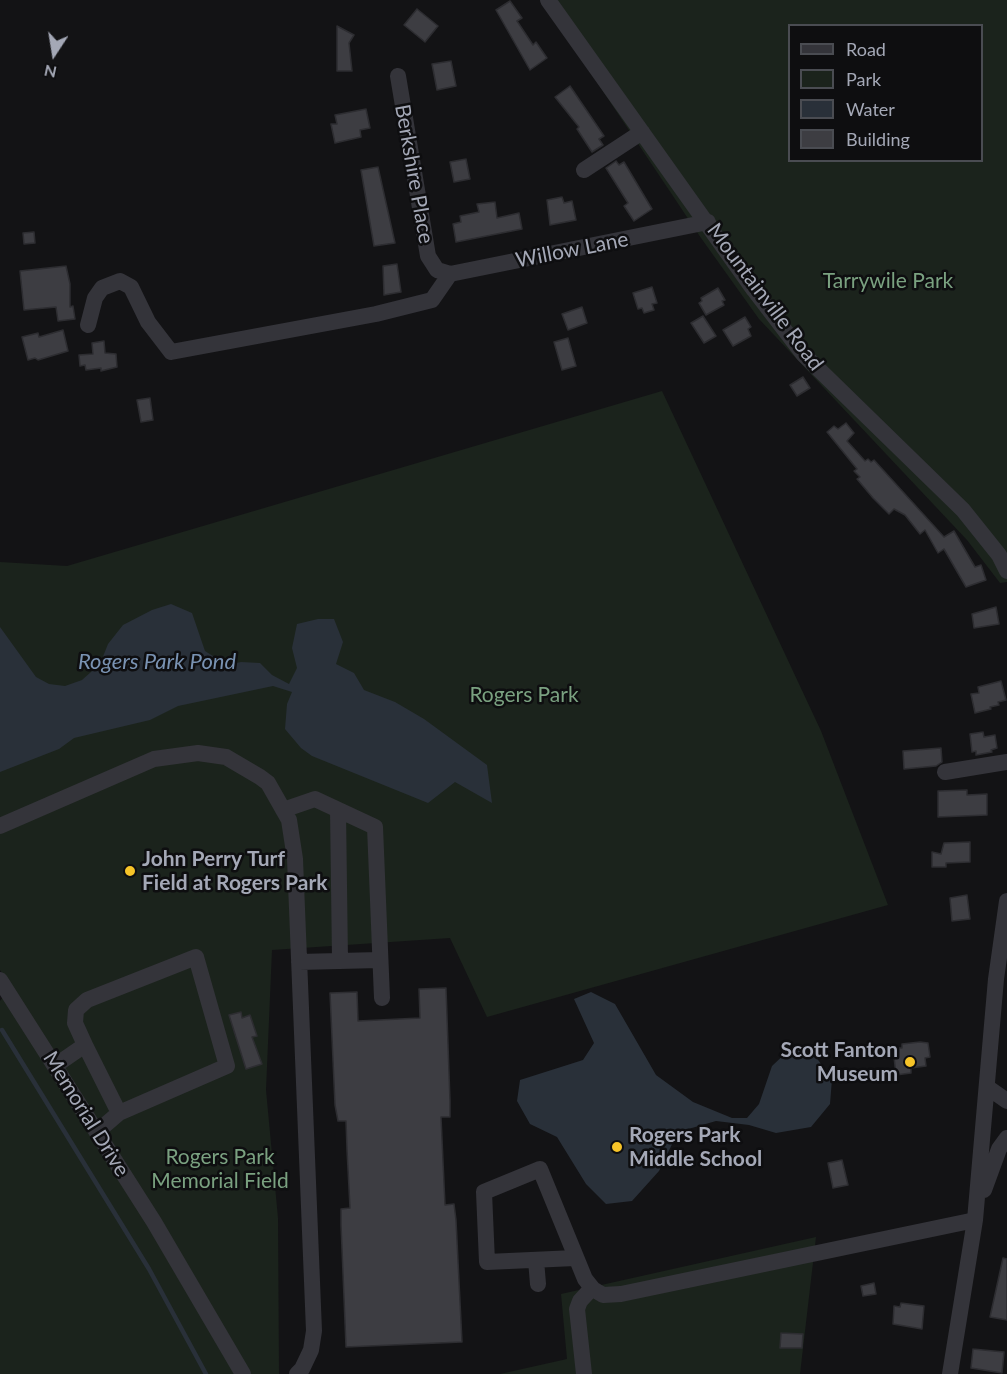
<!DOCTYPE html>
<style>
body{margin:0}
#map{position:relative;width:1007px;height:1374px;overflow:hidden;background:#131315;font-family:Lato,sans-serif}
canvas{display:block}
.legend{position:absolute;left:788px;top:24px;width:195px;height:138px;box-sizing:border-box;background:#0e0e10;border:2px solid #4a4c52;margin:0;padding:8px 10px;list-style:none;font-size:18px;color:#a4a8b6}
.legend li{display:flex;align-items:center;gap:12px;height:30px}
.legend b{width:30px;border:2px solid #4a4c52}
.north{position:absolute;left:24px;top:24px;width:60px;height:60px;-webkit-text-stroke:4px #0e0e10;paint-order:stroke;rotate:192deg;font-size:16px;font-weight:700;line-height:24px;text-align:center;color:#a4a8b6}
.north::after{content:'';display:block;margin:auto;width:21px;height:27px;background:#a4a8b6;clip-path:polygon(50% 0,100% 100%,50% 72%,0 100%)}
</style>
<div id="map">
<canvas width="1007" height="1374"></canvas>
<ul class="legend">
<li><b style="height:8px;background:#34343a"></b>Road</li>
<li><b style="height:16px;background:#1b231c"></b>Park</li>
<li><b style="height:16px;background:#293039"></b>Water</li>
<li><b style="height:16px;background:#3d3d42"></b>Building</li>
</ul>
<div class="north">N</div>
</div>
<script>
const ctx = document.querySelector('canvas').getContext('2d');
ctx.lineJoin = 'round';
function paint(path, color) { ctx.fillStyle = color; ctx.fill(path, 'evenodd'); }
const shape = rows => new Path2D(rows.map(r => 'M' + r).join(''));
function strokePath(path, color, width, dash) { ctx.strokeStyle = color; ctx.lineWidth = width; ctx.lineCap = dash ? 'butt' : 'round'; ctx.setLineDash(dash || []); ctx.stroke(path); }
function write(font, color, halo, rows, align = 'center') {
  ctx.font = font + ' Lato,sans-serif'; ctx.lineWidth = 5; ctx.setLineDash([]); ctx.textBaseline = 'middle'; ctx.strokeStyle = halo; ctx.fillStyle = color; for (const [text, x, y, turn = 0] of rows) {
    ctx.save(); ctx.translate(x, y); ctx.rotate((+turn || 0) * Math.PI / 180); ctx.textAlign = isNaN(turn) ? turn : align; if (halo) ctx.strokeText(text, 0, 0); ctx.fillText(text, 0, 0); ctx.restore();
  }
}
paint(shape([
 [542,0,1007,0,1007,582,1000,583,967,540,759,319,701,238],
 [790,26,982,26,982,160,790,160],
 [662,391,821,731,888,905,487,1017,450,938,272,950,266,1090,278,1218,279,1374,0,1374,0,1001,11,987,0,970,0,562,67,566],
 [816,1237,800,1374,500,1374,567,1359,561,1294]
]), '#1b231c');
paint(shape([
 [171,604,192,613,205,651,227,665,241,662,260,663,272,675,289,684,297,668,292,648,297,624,318,619,334,619,343,642,336,664,354,673,364,690,395,702,424,719,487,765,492,803,455,782,428,803,312,756,301,748,285,729,287,704,292,692,273,686,178,706,150,720,74,738,59,749,0,772,0,627,36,677,49,684,65,686,82,680,100,664,108,644,123,625,152,610],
 [591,992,615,1004,656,1075,693,1102,732,1118,747,1118,759,1104,772,1066,791,1048,813,1053,832,1079,830,1104,811,1127,776,1133,749,1125,716,1121,678,1132,659,1171,632,1201,606,1204,586,1184,557,1137,530,1124,517,1101,520,1080,583,1060,594,1043,574,999]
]), '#293039');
strokePath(shape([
 [2,1030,149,1269,206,1374]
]), '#293039', 4.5);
const building = shape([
 [510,1,522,18,517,21,533,45,536,42,547,58,530,70,496,10,510,1],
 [417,9,438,26,425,42,404,25,417,9],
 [337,26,354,35,349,43,352,71,337,71,337,26],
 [451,61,456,86,437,90,432,64,451,61],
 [570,86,604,136,599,139,603,145,592,152,577,129,579,127,555,97,570,86],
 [366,109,370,128,360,130,361,137,335,143,331,124,337,124,335,115,366,109],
 [466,159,470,179,454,182,450,162,466,159],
 [616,161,619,165,624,162,652,209,634,221,624,206,628,203,606,168,616,161],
 [378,167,395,243,374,246,361,170,378,167],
 [562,197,564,203,572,201,576,220,550,225,547,200,562,197],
 [495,202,497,218,519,213,522,229,456,242,453,224,461,222,460,216,479,212,477,204,495,202],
 [34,232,35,243,24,244,23,233,34,232],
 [397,264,401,292,384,295,383,266,397,264],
 [66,266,70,284,70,307,73,306,75,319,58,321,56,307,24,310,20,271,66,266],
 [652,287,657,303,652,304,654,310,644,313,642,308,638,309,633,293,652,287],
 [718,288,725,300,722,301,724,305,706,315,699,303,702,301,701,298,718,288],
 [582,307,587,323,568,330,562,314,582,307],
 [703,316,716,336,704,343,691,323,703,316],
 [745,317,751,327,748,329,751,336,733,346,723,330,745,317],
 [63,330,68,351,38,360,35,358,28,360,22,337,38,333,39,337,63,330],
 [568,338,576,366,562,370,554,342,568,338],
 [104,341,105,353,116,354,117,367,101,371,101,368,86,370,85,365,80,366,79,355,93,354,92,343,104,341],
 [803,377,810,388,797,396,790,385,803,377],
 [150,398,153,420,141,422,137,400,150,398],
 [846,423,854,433,847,441,865,461,868,459,871,462,874,460,944,537,954,531,975,567,981,565,986,580,966,587,944,549,938,553,925,530,920,534,905,515,894,509,889,514,873,498,857,479,860,477,854,471,857,469,827,432,834,426,838,429,846,423],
 [996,607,999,624,974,628,972,614,996,607],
 [1001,681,1006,700,998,702,999,705,990,707,991,709,975,713,971,694,979,693,978,687,1001,681],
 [983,732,984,737,995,735,997,748,991,750,992,752,976,755,976,751,972,752,970,734,983,732],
 [941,748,942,762,936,766,904,769,903,751,941,748],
 [967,790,967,795,987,794,987,815,938,817,938,791,967,790],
 [970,842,970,862,946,863,946,867,932,867,932,852,941,854,944,843,970,842],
 [967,895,970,919,952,921,950,898,967,895],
 [446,988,450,1101,450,1117,441,1117,445,1205,454,1204,456,1220,462,1342,346,1347,341,1225,341,1209,350,1208,347,1150,346,1121,338,1121,335,1105,330,993,357,992,358,1021,420,1018,419,989,446,988],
 [241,1012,242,1018,250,1015,257,1036,252,1037,262,1064,246,1069,229,1015,241,1012],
 [920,1042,928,1043,930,1057,925,1058,926,1066,911,1068,911,1073,896,1075,893,1048,902,1048,902,1044,920,1042],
 [842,1160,848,1185,833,1188,828,1163,842,1160],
 [1003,1258,1007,1259,1007,1320,990,1317,1003,1258],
 [874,1283,876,1294,863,1296,861,1286,874,1283],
 [901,1303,924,1306,922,1329,893,1324,894,1306,900,1307,901,1303],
 [781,1333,803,1334,802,1348,780,1348,781,1333],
 [973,1349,1004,1352,1002,1373,971,1368,973,1349]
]);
paint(building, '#3d3d42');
strokePath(building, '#2d2d31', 1.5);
strokePath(shape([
 [548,0,754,290,803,354,963,510,999,555,1007,571],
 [398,76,428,256,437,270,450,274,708,222],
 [584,170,642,132],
 [88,325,95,298,102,288,120,281,131,287,148,322,171,352,376,314,432,300,450,274],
 [945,772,1007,762],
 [283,810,315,799,375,827,382,998],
 [338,810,340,960],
 [0,826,154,759,198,753,226,757,260,777,268,783,289,820,295,859,314,1331,311,1350,302,1369,297,1374],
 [299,962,379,960],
 [0,980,154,1222,243,1374],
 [85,1045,119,1113],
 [56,1065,85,1045,75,1023,76,1010,87,1000,196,957,227,1066,119,1113,97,1132],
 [987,1087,1007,1101],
 [984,1190,999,1149,1007,1138],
 [575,1258,487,1262,484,1192,540,1169,585,1279,593,1289,603,1295,621,1294,975,1220],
 [536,1260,538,1284],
 [584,1374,577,1309,580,1301,592,1288],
 [950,1374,975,1220,996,979,1007,901]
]), '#34343a', 16);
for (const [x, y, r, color] of [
 [130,871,6,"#f7c428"],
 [910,1062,6,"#f7c428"],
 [617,1147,6,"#f7c428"]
]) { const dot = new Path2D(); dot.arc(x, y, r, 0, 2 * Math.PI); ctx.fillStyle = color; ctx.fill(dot); strokePath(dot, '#0e0e10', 2); }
write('21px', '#a4a8b6', '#0e0e10', [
 ["Berkshire Place",414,174,80],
 ["Willow Lane",572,250,-11],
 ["Mountainville Road",765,297,53],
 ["Memorial Drive",86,1114,58]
]);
write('21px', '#7aa180', '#0e0e10', [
 ["Tarrywile Park",888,281],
 ["Rogers Park",524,695],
 ["Rogers Park",220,1157],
 ["Memorial Field",220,1181]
]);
write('bold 21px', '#a4a8b6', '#0e0e10', [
 ["John Perry Turf",142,859],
 ["Field at Rogers Park",142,883],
 ["Scott Fanton",898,1050,"right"],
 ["Museum",898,1074,"right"],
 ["Rogers Park",629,1135],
 ["Middle School",629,1159]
], 'left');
write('italic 22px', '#7992b2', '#0e0e10', [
 ["Rogers Park Pond",157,662]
]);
</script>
